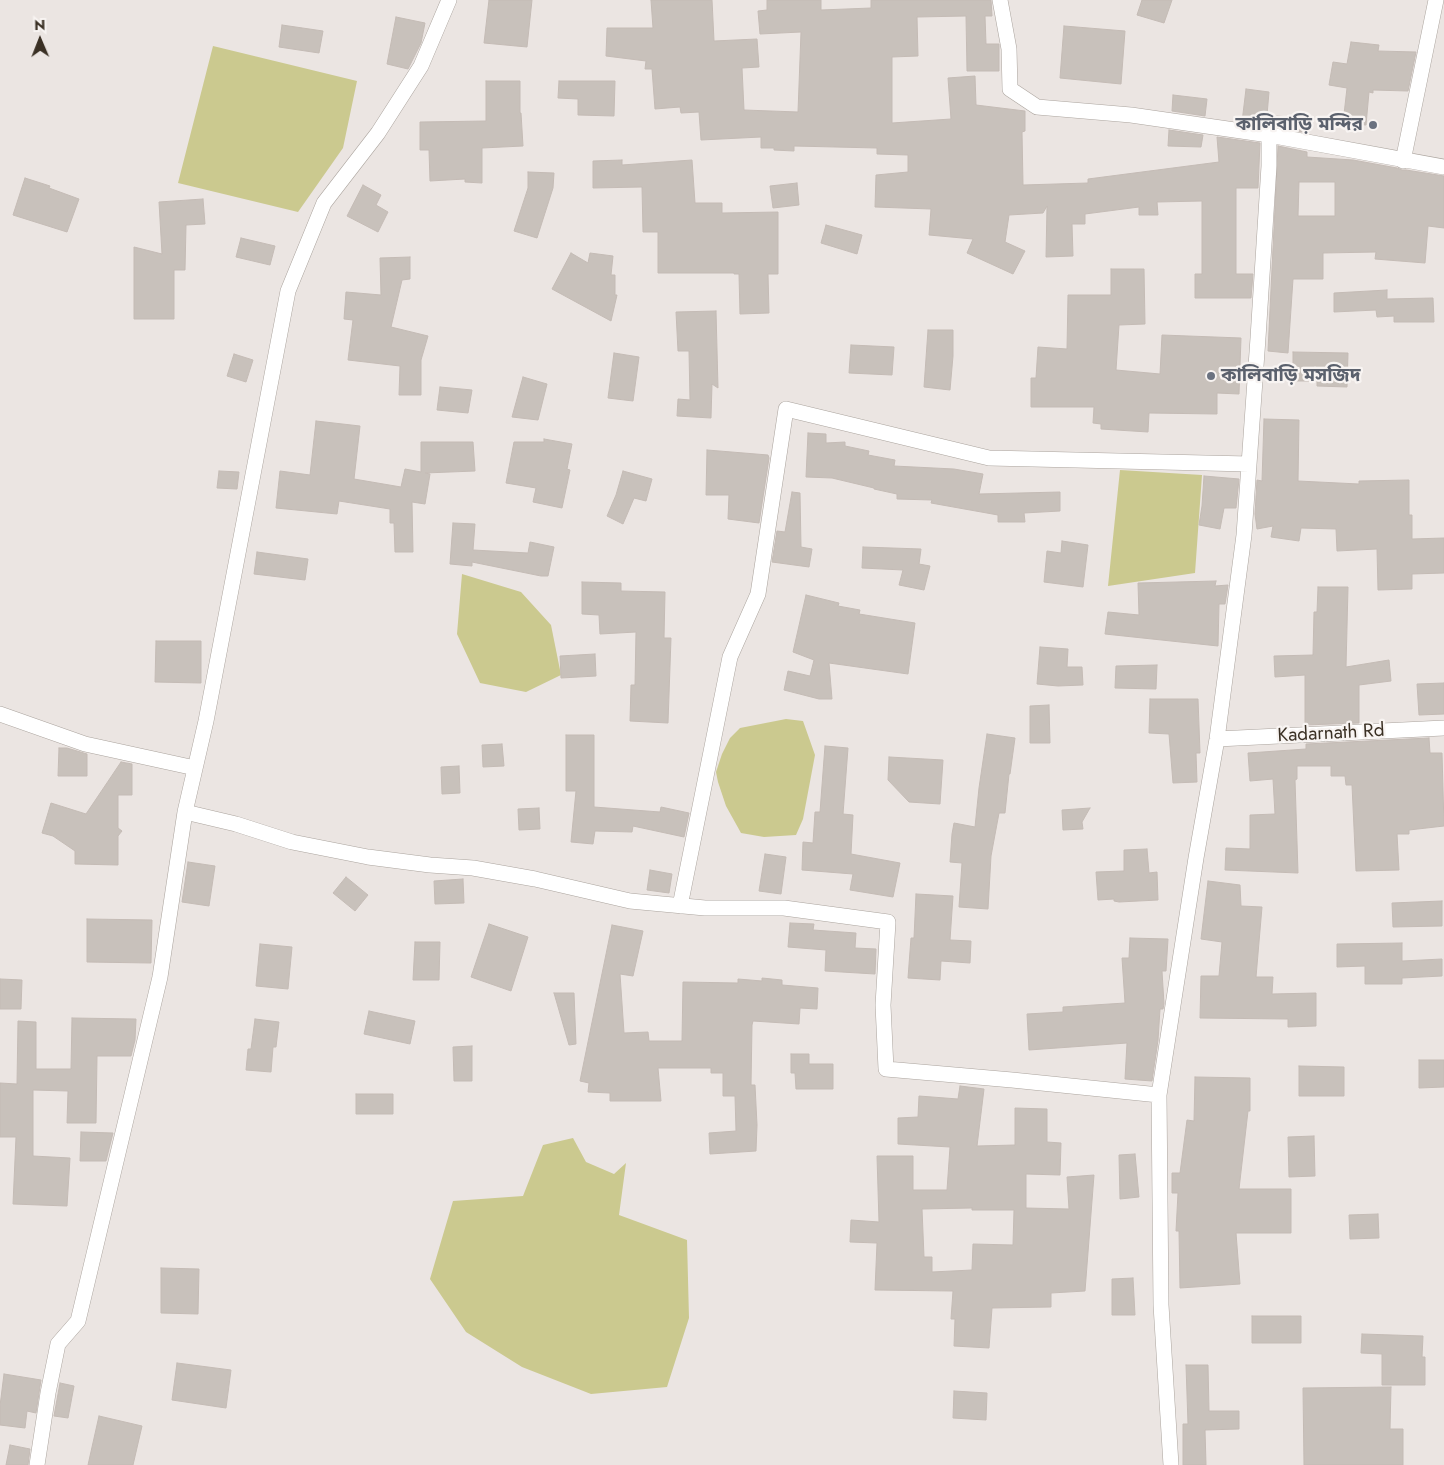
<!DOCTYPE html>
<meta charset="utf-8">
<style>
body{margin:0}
#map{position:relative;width:1444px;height:1465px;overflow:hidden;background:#ebe5e2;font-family:Jost,sans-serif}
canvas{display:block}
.north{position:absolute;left:15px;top:15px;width:50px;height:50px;-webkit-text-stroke:4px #f8f4f2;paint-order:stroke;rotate:359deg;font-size:14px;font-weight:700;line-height:20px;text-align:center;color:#3a3024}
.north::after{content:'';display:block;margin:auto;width:18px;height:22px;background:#3a3024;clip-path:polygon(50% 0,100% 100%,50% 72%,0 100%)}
</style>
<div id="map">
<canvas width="1444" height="1465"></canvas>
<div class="north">N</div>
</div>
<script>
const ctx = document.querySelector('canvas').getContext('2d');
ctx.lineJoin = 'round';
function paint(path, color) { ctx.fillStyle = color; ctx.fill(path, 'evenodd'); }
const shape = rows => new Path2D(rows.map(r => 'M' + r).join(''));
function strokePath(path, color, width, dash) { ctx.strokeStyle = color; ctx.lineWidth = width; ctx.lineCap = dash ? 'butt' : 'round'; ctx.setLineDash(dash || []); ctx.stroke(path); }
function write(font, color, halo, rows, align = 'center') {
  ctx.font = font + ' Jost,"Noto Sans Bengali",sans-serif'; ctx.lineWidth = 4.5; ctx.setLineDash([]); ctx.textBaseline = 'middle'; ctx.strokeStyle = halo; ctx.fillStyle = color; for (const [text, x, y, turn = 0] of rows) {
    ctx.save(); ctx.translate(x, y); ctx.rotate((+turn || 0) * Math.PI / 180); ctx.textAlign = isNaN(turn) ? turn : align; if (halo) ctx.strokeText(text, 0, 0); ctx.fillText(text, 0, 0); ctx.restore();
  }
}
paint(shape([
 [213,46,357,81,343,148,298,212,178,183],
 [1120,470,1202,475,1195,573,1108,586],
 [462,574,521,592,551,625,561,675,526,692,480,683,457,634],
 [786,719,803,721,815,755,803,819,796,835,764,837,741,833,726,806,718,782,716,772,722,754,730,738,740,728],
 [573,1138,586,1162,614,1174,626,1163,619,1215,687,1240,689,1318,667,1387,591,1394,522,1367,466,1332,430,1279,453,1201,523,1196,543,1145]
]), '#cbc98f');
const building = shape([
 [489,0,532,0,527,47,484,43,489,0],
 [651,0,712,0,714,41,757,39,759,67,742,68,744,110,798,112,801,32,760,34,758,11,767,10,767,0,821,0,821,10,871,8,871,0,991,0,992,16,985,16,986,44,999,44,999,71,967,71,966,16,917,17,918,56,892,57,892,123,951,119,948,78,975,76,976,105,1025,111,1025,131,1022,132,1023,185,1088,183,1088,179,1219,162,1217,137,1260,143,1258,188,1236,188,1236,274,1253,274,1251,298,1195,298,1195,274,1202,274,1202,201,1157,202,1158,215,1139,215,1139,207,1085,214,1085,224,1072,224,1073,256,1046,257,1047,206,1043,213,1009,215,1005,242,1025,251,1013,274,967,253,973,239,929,235,931,209,875,207,876,175,908,172,908,155,877,154,877,148,794,146,794,151,774,150,774,148,761,148,761,137,701,140,699,112,681,113,680,107,655,109,652,69,645,69,646,61,606,56,607,28,653,28,651,0],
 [1142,0,1172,0,1164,23,1137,15,1142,0],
 [396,17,425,23,421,43,408,69,387,64,396,17],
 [282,25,323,31,319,53,279,47,282,25],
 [1064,26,1125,31,1121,84,1060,78,1064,26],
 [1351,42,1379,45,1378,51,1416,52,1408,91,1373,90,1373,93,1369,92,1366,125,1343,123,1347,88,1329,85,1333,62,1347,64,1351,42],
 [486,81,520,81,520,113,521,113,523,146,482,148,482,183,465,182,465,179,430,181,429,150,420,150,420,122,486,121,486,81],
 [559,81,615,81,614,116,578,115,578,99,558,98,559,81],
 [1246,89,1269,92,1267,115,1311,119,1309,133,1242,122,1246,89],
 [1173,95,1207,99,1205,116,1172,111,1173,95],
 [1169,130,1203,135,1201,147,1168,146,1169,130],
 [1278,146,1307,152,1307,157,1353,160,1397,168,1402,170,1406,170,1444,176,1444,228,1428,226,1425,263,1375,259,1376,252,1323,253,1323,279,1293,279,1288,353,1268,351,1278,146],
 [1299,182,1335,182,1335,216,1298,216,1299,182],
 [622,160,622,165,692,160,695,203,722,203,722,213,778,212,778,274,768,274,769,313,740,314,739,274,734,274,734,273,658,273,658,232,643,232,642,187,593,188,593,161,622,160],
 [528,172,554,173,553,188,537,238,514,231,528,188,528,172],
 [25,178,50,186,49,188,79,199,67,232,13,215,25,178],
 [797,183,799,205,773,208,770,186,797,183],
 [363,185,381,195,376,205,388,212,378,232,347,216,363,185],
 [203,199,205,224,186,225,185,270,174,270,174,319,134,319,134,247,162,254,159,202,203,199],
 [826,225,862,235,857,254,821,243,826,225],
 [241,238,275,246,270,265,236,257,241,238],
 [571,253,588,263,590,253,613,256,611,275,615,275,615,295,617,295,611,321,552,289,571,253],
 [410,257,410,279,402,280,391,327,428,336,421,360,421,395,399,395,400,366,348,360,353,320,344,319,346,292,381,295,380,258,410,257],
 [1111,269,1144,269,1145,324,1119,325,1116,370,1160,374,1162,335,1241,338,1239,394,1217,393,1217,414,1149,413,1148,432,1101,429,1101,424,1093,423,1094,407,1031,407,1031,378,1036,378,1038,347,1067,349,1068,295,1111,295,1111,269],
 [1387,290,1387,299,1433,298,1434,322,1394,322,1394,316,1377,317,1376,310,1334,312,1334,293,1387,290],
 [716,311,718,388,712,384,711,418,677,416,678,399,690,400,689,351,678,351,676,312,716,311],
 [928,330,953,330,953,356,950,390,924,387,928,330],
 [851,345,894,347,892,375,849,373,851,345],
 [1293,352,1348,353,1347,387,1317,386,1317,381,1293,381,1293,352],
 [614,353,639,357,633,401,608,398,614,353],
 [234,354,253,360,246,382,227,376,234,354],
 [523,377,547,384,538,420,512,417,523,377],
 [440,387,472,390,468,413,437,410,440,387],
 [1264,419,1299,420,1298,481,1359,484,1359,481,1409,480,1409,515,1412,515,1412,539,1444,538,1444,573,1412,574,1412,589,1378,590,1377,549,1337,551,1336,529,1301,528,1299,541,1271,537,1273,526,1257,529,1255,514,1257,480,1262,481,1264,419],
 [316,421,360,426,354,479,401,487,405,469,421,472,421,442,473,442,475,471,425,473,430,474,425,504,412,502,413,552,395,552,394,523,390,523,390,509,339,501,337,514,276,508,280,471,310,475,316,421],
 [808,433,826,434,826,443,845,442,845,446,869,451,868,455,895,460,894,466,954,469,983,474,979,494,1060,492,1060,511,1024,513,1025,522,998,522,998,515,931,503,932,500,897,499,897,494,874,489,874,488,832,478,806,477,808,433],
 [544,439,572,444,567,469,570,470,562,508,533,502,536,488,506,483,514,442,544,442,544,439],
 [707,450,768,455,769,458,759,523,728,519,729,495,706,495,707,450],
 [219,471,239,472,237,489,217,488,219,471],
 [623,471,652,479,646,501,634,498,623,524,607,516,616,495,623,471],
 [1204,476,1239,479,1236,508,1224,508,1220,529,1199,525,1202,506,1204,476],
 [792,492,800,493,801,547,812,549,809,567,772,562,777,531,785,532,792,492],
 [453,523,475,524,473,550,528,553,530,542,554,547,548,576,541,576,472,562,472,566,450,564,453,523],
 [1062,541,1088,545,1083,587,1044,582,1047,551,1061,553,1062,541],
 [863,547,921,549,919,564,930,566,924,590,899,585,903,570,862,568,863,547],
 [257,552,308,559,305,580,254,574,257,552],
 [1216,581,1215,586,1228,585,1225,604,1219,604,1218,646,1105,634,1108,612,1139,615,1138,583,1216,581],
 [582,582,621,583,621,591,665,592,664,638,671,638,668,723,630,721,631,685,635,685,636,632,600,634,599,615,582,614,582,582],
 [1318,587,1348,587,1346,667,1389,660,1391,681,1359,685,1359,723,1305,725,1305,675,1275,677,1274,656,1313,655,1314,612,1317,612,1318,587],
 [806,595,839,603,838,606,860,610,859,614,915,623,908,674,829,663,832,699,819,699,784,690,788,671,810,676,814,660,793,652,806,595],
 [156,641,201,641,201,683,155,682,156,641],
 [1040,647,1068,649,1067,667,1082,667,1083,685,1058,686,1037,684,1040,647],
 [595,654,596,676,561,678,560,656,595,654],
 [1157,665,1156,689,1115,688,1116,666,1157,665],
 [1444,683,1444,714,1419,715,1417,684,1444,683],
 [1150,699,1198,699,1200,753,1196,753,1197,782,1173,783,1169,734,1149,733,1150,699],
 [1049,705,1050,743,1030,743,1030,706,1049,705],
 [987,734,1015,738,1010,774,1009,774,1005,813,999,813,991,856,988,909,959,907,962,863,950,862,952,834,954,823,975,827,979,788,987,734],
 [566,735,594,735,594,807,660,812,661,807,689,813,684,837,633,826,632,832,595,831,593,844,571,842,576,791,566,791,566,735],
 [1429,738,1430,753,1442,753,1444,826,1409,830,1409,834,1397,834,1399,870,1356,871,1352,785,1346,785,1345,776,1331,776,1331,766,1297,766,1297,779,1295,780,1298,873,1225,870,1226,848,1250,849,1250,815,1275,814,1273,779,1250,781,1248,753,1306,749,1306,744,1429,738],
 [502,744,504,766,483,767,482,745,502,744],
 [825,746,848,748,843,814,853,815,851,854,900,863,893,897,850,890,853,874,802,870,803,842,813,843,815,812,820,812,825,746],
 [59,748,67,748,87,754,87,776,58,776,59,748],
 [889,757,943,760,940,804,909,802,888,780,889,757],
 [121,762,132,764,132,795,118,795,118,828,122,831,118,836,118,865,75,864,75,851,53,836,42,833,51,803,86,814,121,762],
 [459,766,460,793,442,794,441,767,459,766],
 [539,808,540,829,519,830,518,809,539,808],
 [1090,808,1082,822,1083,829,1063,830,1062,810,1090,808],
 [1147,849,1149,873,1157,872,1158,900,1119,902,1114,901,1114,899,1098,900,1096,872,1124,871,1124,850,1147,849],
 [765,854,786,857,781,894,759,891,765,854],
 [188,862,215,866,209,906,182,902,188,862],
 [650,870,672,874,669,893,647,890,650,870],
 [346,877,368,895,355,911,333,893,346,877],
 [463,879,464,903,435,904,434,881,463,879],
 [1208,881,1240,885,1241,906,1262,907,1256,977,1273,977,1272,994,1316,993,1316,1026,1288,1027,1288,1019,1200,1018,1201,976,1219,976,1222,942,1201,939,1208,881],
 [916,894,953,896,950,940,971,941,970,963,941,961,940,980,908,978,911,938,914,938,916,894],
 [1442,901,1442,926,1393,927,1392,903,1442,901],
 [87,919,152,920,151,963,87,962,87,919],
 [790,923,814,924,813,930,856,933,855,948,876,949,875,974,825,971,826,950,788,947,790,923],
 [489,924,528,937,511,991,471,977,489,924],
 [612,925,643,931,633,976,620,974,624,1033,648,1032,649,1041,682,1041,683,982,738,983,738,979,762,981,762,978,782,980,782,985,818,988,817,1009,800,1008,799,1024,753,1021,752,1025,751,1085,755,1085,757,1125,756,1151,710,1154,709,1133,736,1131,735,1096,723,1096,723,1073,711,1073,711,1068,658,1068,661,1101,610,1101,610,1093,588,1092,589,1083,580,1081,612,925],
 [1130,938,1168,939,1166,971,1162,971,1164,1004,1163,1009,1160,1009,1158,1040,1152,1081,1125,1079,1127,1043,1029,1050,1027,1014,1063,1012,1063,1007,1125,1003,1122,958,1129,958,1130,938],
 [415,942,440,942,439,980,413,980,415,942],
 [1402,943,1402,961,1442,959,1442,976,1402,978,1402,984,1365,984,1365,966,1337,967,1337,944,1402,943],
 [260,944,292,947,288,989,256,986,260,944],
 [0,979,22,980,21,1009,0,1009,0,979],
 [554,993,574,993,576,1044,569,1045,554,993],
 [369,1011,415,1021,410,1044,364,1034,369,1011],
 [72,1018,136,1019,135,1040,131,1056,97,1056,96,1123,67,1123,68,1091,33,1090,33,1156,70,1158,67,1206,13,1204,16,1137,0,1137,0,1083,17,1084,18,1021,36,1022,36,1069,71,1069,72,1018],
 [255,1019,279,1022,276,1047,273,1047,271,1072,246,1070,248,1049,251,1049,255,1019],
 [472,1046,472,1081,454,1081,453,1047,472,1046],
 [791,1054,809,1054,809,1064,833,1064,833,1089,796,1089,795,1073,791,1073,791,1054],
 [1419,1060,1444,1060,1444,1087,1419,1088,1419,1060],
 [1299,1066,1344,1067,1344,1096,1299,1096,1299,1066],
 [1195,1077,1250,1078,1250,1111,1248,1111,1239,1189,1291,1189,1291,1233,1236,1233,1240,1284,1180,1288,1179,1231,1176,1231,1178,1193,1172,1193,1172,1173,1180,1173,1187,1120,1194,1121,1195,1077],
 [960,1086,984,1089,977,1146,1015,1145,1015,1108,1047,1109,1047,1142,1061,1143,1060,1175,1026,1174,1026,1208,1069,1209,1067,1177,1094,1175,1085,1291,1051,1293,1051,1307,992,1308,989,1348,954,1346,955,1319,951,1319,953,1291,875,1290,877,1243,850,1242,851,1220,879,1222,877,1156,913,1156,913,1190,947,1190,950,1147,898,1144,898,1118,918,1117,919,1096,958,1099,960,1086],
 [972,1208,972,1210,1014,1210,1013,1245,973,1244,972,1270,932,1272,932,1257,924,1257,922,1209,972,1208],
 [356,1094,393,1094,393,1114,356,1114,356,1094],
 [81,1132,113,1133,106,1161,80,1161,81,1132],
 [1314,1136,1315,1176,1289,1177,1288,1137,1314,1136],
 [1135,1154,1139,1197,1120,1199,1119,1155,1135,1154],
 [1378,1214,1379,1238,1350,1239,1349,1215,1378,1214],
 [161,1268,199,1269,198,1314,161,1313,161,1268],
 [1133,1278,1135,1315,1112,1315,1112,1279,1133,1278],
 [1252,1316,1301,1316,1301,1343,1252,1343,1252,1316],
 [1362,1334,1423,1336,1422,1357,1425,1357,1425,1385,1382,1385,1382,1354,1361,1353,1362,1334],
 [177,1363,231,1370,226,1408,172,1400,177,1363],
 [1186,1365,1208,1365,1209,1411,1239,1411,1239,1429,1205,1430,1206,1465,1183,1465,1183,1424,1188,1424,1186,1365],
 [4,1374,41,1380,36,1413,27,1411,25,1428,0,1425,0,1406,4,1374],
 [60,1383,74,1386,68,1418,54,1416,60,1383],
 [1391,1387,1390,1429,1403,1429,1403,1465,1304,1465,1303,1388,1391,1387],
 [954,1391,987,1393,986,1420,953,1418,954,1391],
 [99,1416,142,1426,133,1465,88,1465,99,1416],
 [10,1445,30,1449,28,1465,6,1465,10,1445]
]);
paint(building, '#c8c1bb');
strokePath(building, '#c4bbb5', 1);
const minor = shape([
 [1000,0,1009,49,1010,89,1037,107,1131,115,1269,135,1269,166,1258,338,1244,535,1217,739,1196,858,1159,1095,1161,1305,1171,1465],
 [1269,135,1444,167],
 [1403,161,1436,0],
 [0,714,85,744,195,768],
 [1217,739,1444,728],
 [185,812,236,824,292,842,368,857,430,865,473,868,535,879,630,901,705,908,784,908,888,922,883,1005,886,1069,1012,1080,1159,1095],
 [680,906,730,657,758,594,786,409,989,458,1249,464],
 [37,1465,48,1393,58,1344,78,1321,160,977,185,812,206,721,288,291,324,203,378,133,421,66,449,0]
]);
strokePath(minor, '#aba49e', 16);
strokePath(minor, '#fff', 15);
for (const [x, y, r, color] of [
 [1373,125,5,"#6b7280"],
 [1211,376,5,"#6b7280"]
]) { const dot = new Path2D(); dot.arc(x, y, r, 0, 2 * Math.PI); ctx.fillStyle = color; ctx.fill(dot); strokePath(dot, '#f8f4f2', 2); }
write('bold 19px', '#5b616d', '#f8f4f2', [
 ["কালিবাড়ি মন্দির",1363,125],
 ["কালিবাড়ি মসজিদ",1221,376,"left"]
], 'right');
write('19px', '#3a3024', '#f8f4f2', [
 ["Kadarnath Rd",1331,734,-3]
]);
</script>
